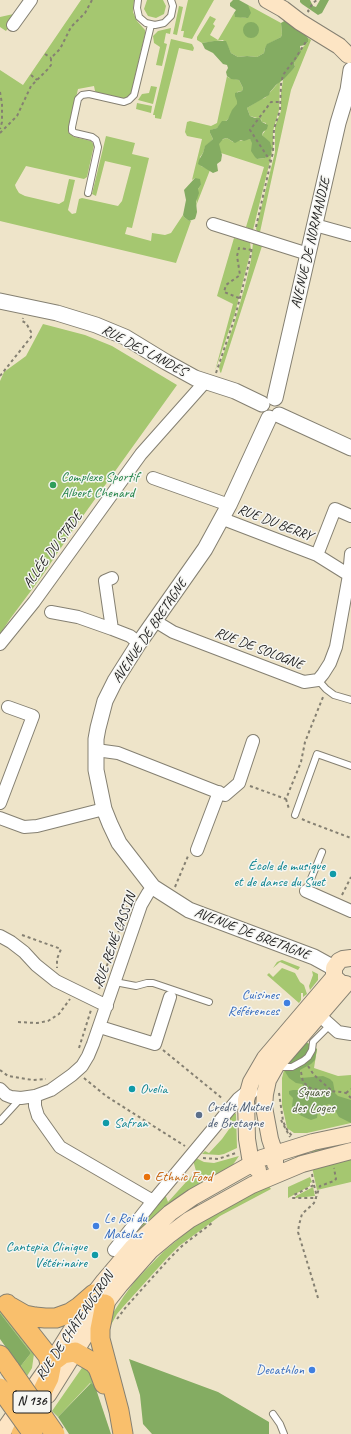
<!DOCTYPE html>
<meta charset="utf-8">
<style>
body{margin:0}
canvas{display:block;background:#eee4c9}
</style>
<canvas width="351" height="1434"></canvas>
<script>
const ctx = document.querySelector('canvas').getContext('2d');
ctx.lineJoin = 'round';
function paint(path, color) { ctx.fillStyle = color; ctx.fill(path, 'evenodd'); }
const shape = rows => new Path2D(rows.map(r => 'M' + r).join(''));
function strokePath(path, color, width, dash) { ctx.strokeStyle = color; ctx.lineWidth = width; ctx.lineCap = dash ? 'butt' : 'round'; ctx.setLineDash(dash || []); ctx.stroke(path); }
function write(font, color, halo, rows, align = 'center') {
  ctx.font = font + ' Caveat,sans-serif'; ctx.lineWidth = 3; ctx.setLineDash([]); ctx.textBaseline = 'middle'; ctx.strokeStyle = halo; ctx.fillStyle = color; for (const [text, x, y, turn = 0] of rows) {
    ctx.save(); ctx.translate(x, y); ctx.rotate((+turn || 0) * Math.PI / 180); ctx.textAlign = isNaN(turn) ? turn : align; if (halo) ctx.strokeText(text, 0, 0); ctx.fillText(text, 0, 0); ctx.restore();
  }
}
paint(shape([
 [81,0,134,0,133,12,137,21,145,30,145,34,131,93,130,96,124,99,97,93,95,91,94,86,78,89,68,132,74,137,91,141,94,145,87,177,84,179,26,166,15,185,16,188,19,193,25,196,59,204,64,201,69,179,75,180,68,210,72,214,76,213,79,199,82,198,118,206,122,201,131,167,105,161,96,196,92,194,106,136,135,143,132,154,149,158,132,228,127,227,125,234,151,241,152,233,165,235,171,233,183,215,184,217,189,221,191,221,176,263,0,221,0,70,23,85],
 [147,0,163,0,166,6,164,14,156,18,148,16,144,9],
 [188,0,214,0,192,39,183,37,184,31,181,31],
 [239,0,281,23,282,34,281,37,268,44,265,48,264,53,257,57,247,56,238,57,231,53,227,45,223,40,202,43,197,40,197,37,210,16,216,19,213,24,215,26,210,35,218,40,234,13,235,16,246,18,248,5],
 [179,6,183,7,177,35,173,34],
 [18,13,6,31,0,27,0,17],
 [171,28,170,34,166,33,164,43,167,44,162,66,156,65,160,47,154,43,153,36,158,31],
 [308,38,311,40,291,90,260,232,257,231,256,229,275,152,275,126,281,111,281,93,283,80,286,75,295,67,294,63,302,48,308,42],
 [171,39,192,44,194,48,193,51,179,48,161,119,155,118,155,115,153,115],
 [227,76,229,78,239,80,243,88,242,91,237,92,237,105,228,119,217,128,211,130,210,133,213,139,205,147,203,153,200,157,201,166,210,170,196,206,198,189,201,185,195,178,192,180,202,139,187,136,185,132,187,122,190,121,211,126,217,123],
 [280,81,279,110,273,131,273,149,253,230,246,227,264,167,221,153,218,144,221,140,227,138,233,142,250,139,252,141,257,159,265,158,272,152,271,145,262,135,265,131,266,123,262,122,261,119,250,116,247,108,261,99,265,98],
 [151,86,157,87,153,104,138,100,142,94,149,93],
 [137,103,152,106,151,113,136,109],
 [234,238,250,242,251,250,235,313,215,371,233,304,217,296],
 [253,243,262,246,221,373,220,372,219,367,235,321,246,282,251,260],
 [43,324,85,335,112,346,177,385,75,527,42,576,10,619,0,634,0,381,4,372,26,356],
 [282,960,300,967,298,970,280,962,273,968,277,962],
 [282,968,295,973,300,982,304,985,307,994,303,997,303,993,301,993,301,1000,299,1003,267,975,269,973,273,977],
 [312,971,318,974,318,980,310,990,309,986,313,975],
 [309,1043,317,1049,314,1068,338,1076,351,1075,351,1123,307,1133,294,1133,287,1128,286,1123,282,1105,282,1078,284,1070],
 [234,1112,236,1114,237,1148,224,1154,219,1155,202,1154,205,1151,209,1153,222,1139,232,1125,229,1117],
 [351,1140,351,1146,313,1155,311,1149],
 [239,1156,232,1166,123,1244,165,1194,168,1202,196,1171,193,1160,196,1158,204,1162,214,1163],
 [351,1157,351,1182,317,1190,312,1167],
 [310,1177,312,1182,310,1183,310,1186,288,1198,288,1187],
 [269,1186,271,1189,220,1216,179,1246,167,1258,123,1307,117,1314,106,1334,113,1313,124,1296,135,1281,163,1252,189,1230,205,1219,234,1201],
 [313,1187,315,1196,295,1198,296,1196],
 [0,1303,35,1347,32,1368,27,1376,20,1367,31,1353,0,1313],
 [86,1362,95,1386,90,1383,58,1417,52,1411]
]), '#a5c770');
paint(shape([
 [233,0,239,0,248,5,251,13,248,18,235,17,234,13,236,10,230,6,230,3],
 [300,0,310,0,313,6,316,7,320,0,329,0,322,13,318,15,302,4,300,2],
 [286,20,299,31,304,33,308,38,308,42,305,45,300,46,301,52,294,63,295,67,284,79,276,85,270,92,269,95,247,108,250,116,255,118,260,118,262,122,268,125,267,129,263,132,262,135,270,142,272,148,271,155,265,158,257,159,255,157,251,151,252,143,250,139,244,141,241,140,235,143,227,138,223,139,219,144,222,155,221,161,217,164,218,171,213,173,198,164,199,160,203,153,205,146,213,139,210,133,210,130,217,128,222,121,226,121,228,119,232,110,237,104,237,101,235,96,235,93,242,91,243,88,239,80,231,79,227,76,226,72,228,68,227,65,223,64,213,53,205,49,202,43,214,41,226,41,231,53,238,57,247,56,257,57,264,53,265,48,267,44,281,37,282,34,281,23],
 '243 30a8 8 0 1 1 16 0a8 8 0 1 1-16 0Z',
 [195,178,200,179,201,185,198,189,199,193,196,202,197,212,196,216,195,219,189,221,184,217,183,215,186,200,184,190],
 [306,1042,317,1049,315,1060,311,1064,300,1070,300,1077,301,1078,323,1076,330,1079,333,1082,335,1093,338,1096,351,1100,351,1123,339,1117,332,1105,329,1104,324,1106,318,1110,317,1118,311,1120,306,1118,300,1115,292,1107,293,1098,289,1094,289,1091,293,1090,300,1090,304,1087,302,1084,296,1083,289,1078,284,1070,287,1062],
 [0,1313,31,1353,20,1367,0,1339],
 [129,1359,218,1392,269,1422,269,1434,152,1434,143,1424,140,1395],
 [91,1383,95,1386,111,1434,69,1434,58,1417]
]), '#84ac62');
const service = shape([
 [138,0,137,8,139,17,146,23,155,25,164,23,171,16,173,6,171,0],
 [88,193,98,147,96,140,92,137,75,133,72,131,72,127,78,99,82,95,89,94,124,102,129,100,134,95,151,25],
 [318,680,326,689,334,695,351,700],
 [295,815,317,754,351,766],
 [306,891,322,852],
 [115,982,136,986,147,983,153,983,209,1002],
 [279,1065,284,1067,292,1067,303,1061,308,1057,312,1050,313,1042,330,1025],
 [0,1121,21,1098],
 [273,1414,280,1424,284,1434]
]);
const minor = shape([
 [13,25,31,0],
 [213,224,308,254],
 [315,225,351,235],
 [153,478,229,505],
 [317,555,335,509,351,516],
 [349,575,351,554],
 [112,578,105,581,112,629],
 [51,612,78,617,112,629,130,636,139,643],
 [155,621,173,632,304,682,318,680,323,674,330,663,336,647,349,575,317,555,223,519],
 [0,644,34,602,141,454,205,382],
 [96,750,118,753,225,795,239,783,253,741],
 [0,803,33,716,8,707],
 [0,818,24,827,37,826,104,809],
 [197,850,219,792],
 [306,891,351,911],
 [0,936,11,942,24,952,36,965,56,981,107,1006],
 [319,1015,338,1032,351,1034],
 [100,1027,155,1044,170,997],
 [0,1089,6,1095,11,1097,21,1098,35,1096,51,1090,72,1075,82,1066,88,1056,93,1044,141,905,148,893,153,887],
 [35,1096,35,1106,38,1116,60,1147,153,1201],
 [114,1250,153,1201,238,1099,248,1091,252,1092]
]);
const tertiary = shape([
 [0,301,57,313,96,325,125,337,166,362,195,378,235,391,262,404],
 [275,398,338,123,348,90,351,70],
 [279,415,351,448],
 [269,418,229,505,205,549,139,643,115,681,105,701,98,728,96,739,96,770,104,809,110,824,119,843,153,887,189,910,314,957,334,968]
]);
const secondary = shape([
 [267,0,283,9,300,22,339,46,348,55],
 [342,984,334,977,334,968,339,961,343,959,351,958],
 [275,1164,275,1154,270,1139,264,1107,265,1094,268,1080,277,1064,346,984],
 [258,1170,251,1163,247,1139,246,1100,251,1082,265,1058,334,977],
 [48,1395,105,1304,120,1285,151,1250,169,1235,189,1220,252,1185,302,1164,351,1151],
 [1,1434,51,1363,94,1294,104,1281,132,1248,170,1213,193,1197,262,1158,313,1142,351,1134]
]);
const trunk = shape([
 [7,1304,48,1356,51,1368,49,1378,21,1434],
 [105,1304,100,1329,100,1339,119,1411,123,1434],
 [11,1307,25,1315,35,1317,45,1318,56,1318,70,1313,79,1307,94,1294],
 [0,1355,10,1369],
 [51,1363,63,1354,75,1352,94,1363,98,1368,104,1384]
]);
strokePath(service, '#858072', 8);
strokePath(minor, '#858072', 14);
strokePath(tertiary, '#858072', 17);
strokePath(secondary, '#858072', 18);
strokePath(trunk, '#858072', 21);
strokePath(shape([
 [309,12,308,11,313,3,317,0],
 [45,54,51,58],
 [31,75,37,80],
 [0,92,2,104,2,122,0,129],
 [0,133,17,116,31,86,48,69,51,65,51,58,60,49,71,27,85,13,92,0],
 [271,162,250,130,271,102,280,102],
 [256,227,273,152,274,129,280,110,281,84,283,75,295,59,307,40],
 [239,298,224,292,226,285,240,275,237,256,239,248,252,250],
 [216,373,235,317,250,259,252,247],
 [0,376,31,337,31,332,26,323,22,321,23,318],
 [250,786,286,799,301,762,305,742,323,697],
 [286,799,289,809],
 [302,819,306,821,351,838],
 [175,887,188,856],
 [342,895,351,877],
 [22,935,61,949,57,959,57,968],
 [99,989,129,901,131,902],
 [18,1022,37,1023,48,1021,59,1014,70,999],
 [79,1048,91,1010],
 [163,1050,223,1099],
 [308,1066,314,1075,331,1090],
 [0,1070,8,1076,33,1080,46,1079],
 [301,1072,303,1082,310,1088,319,1090,341,1092,346,1093,351,1098],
 [84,1078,106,1096,185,1146],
 [279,1093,283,1121,286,1128,292,1136],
 [346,1093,351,1089],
 [281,1120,290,1137],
 [203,1158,218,1159,236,1153],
 [312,1174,314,1185,294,1195,293,1198,317,1198],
 [314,1185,317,1197],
 [318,1298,298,1232,299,1225,302,1214,314,1203,320,1186,334,1181,336,1179,334,1168],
 [117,1319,126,1307,169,1259,183,1245,212,1223]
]), '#858072', 2, [3, 3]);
strokePath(service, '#fff', 6);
strokePath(minor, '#fff', 12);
strokePath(tertiary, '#fff', 15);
strokePath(secondary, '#fde5c4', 16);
strokePath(trunk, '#f9bf6c', 19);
const trunkBridge = shape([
 [10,1369,55,1434],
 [0,1388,33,1434]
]);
strokePath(trunkBridge, '#858072', 21, []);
strokePath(trunkBridge, '#f9bf6c', 19);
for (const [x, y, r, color] of [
 [53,485,4,"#2e9e5b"],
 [333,874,4,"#0f9aa8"],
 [287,1003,4,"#3f7fe0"],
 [132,1089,4,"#0f9aa8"],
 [199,1115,4,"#5c6f8a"],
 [106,1123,4,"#0f9aa8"],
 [147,1177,4,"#e8710a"],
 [96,1226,4,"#3f7fe0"],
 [95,1255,4,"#0f9aa8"],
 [312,1370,4,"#3f7fe0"]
]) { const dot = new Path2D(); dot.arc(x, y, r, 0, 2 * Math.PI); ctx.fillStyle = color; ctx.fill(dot); strokePath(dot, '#f6f6f2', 1.5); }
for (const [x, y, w] of [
 [32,1402,38]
]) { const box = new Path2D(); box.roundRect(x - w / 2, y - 11, w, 22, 3); ctx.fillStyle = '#f6f6f2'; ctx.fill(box); strokePath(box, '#1c1c1c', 1); }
write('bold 13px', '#1c1c1c', null, [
 ["N 136",32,1402]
]);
write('14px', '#1c1c1c', '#f6f6f2', [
 ["AVENUE DE NORMANDIE",311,243,-77],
 ["RUE DES LANDES",144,351,28],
 ["RUE DU BERRY",275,523,21],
 ["ALLÉE DU STADE",53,550,-54],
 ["AVENUE DE BRETAGNE",150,631,-56],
 ["RUE DE SOLOGNE",259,649,21],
 ["AVENUE DE BRETAGNE",252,934,21],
 ["RUE RENÉ CASSIN",115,940,-70],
 ["RUE DE CHÂTEAUGIRON",75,1326,-56]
]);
write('14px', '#27864d', '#f6f6f2', [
 ["Complexe Sportif",61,477],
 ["Albert Chenard",61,493]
], 'left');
write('14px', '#0d838f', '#f6f6f2', [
 ["École de musique",325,866],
 ["et de danse du Suet",325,882],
 ["Ovelia",140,1089,"left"],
 ["Safran",114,1123,"left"],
 ["Cantepia Clinique",87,1247],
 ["Vétérinaire",87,1263]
], 'right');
write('14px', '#366cbe', '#f6f6f2', [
 ["Cuisines",279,995],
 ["Références",279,1011],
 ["Le Roi du",104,1218,"left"],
 ["Matelas",104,1234,"left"],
 ["Decathlon",304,1370]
], 'right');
write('14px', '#4c5839', '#f6f6f2', [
 ["Square",313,1092],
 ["des Loges",313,1108]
]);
write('14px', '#4e5e75', '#f6f6f2', [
 ["Crédit Mutuel",207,1107],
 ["de Bretagne",207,1123]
], 'left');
write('14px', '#c56008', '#f6f6f2', [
 ["Ethnic Food",155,1177]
], 'left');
</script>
